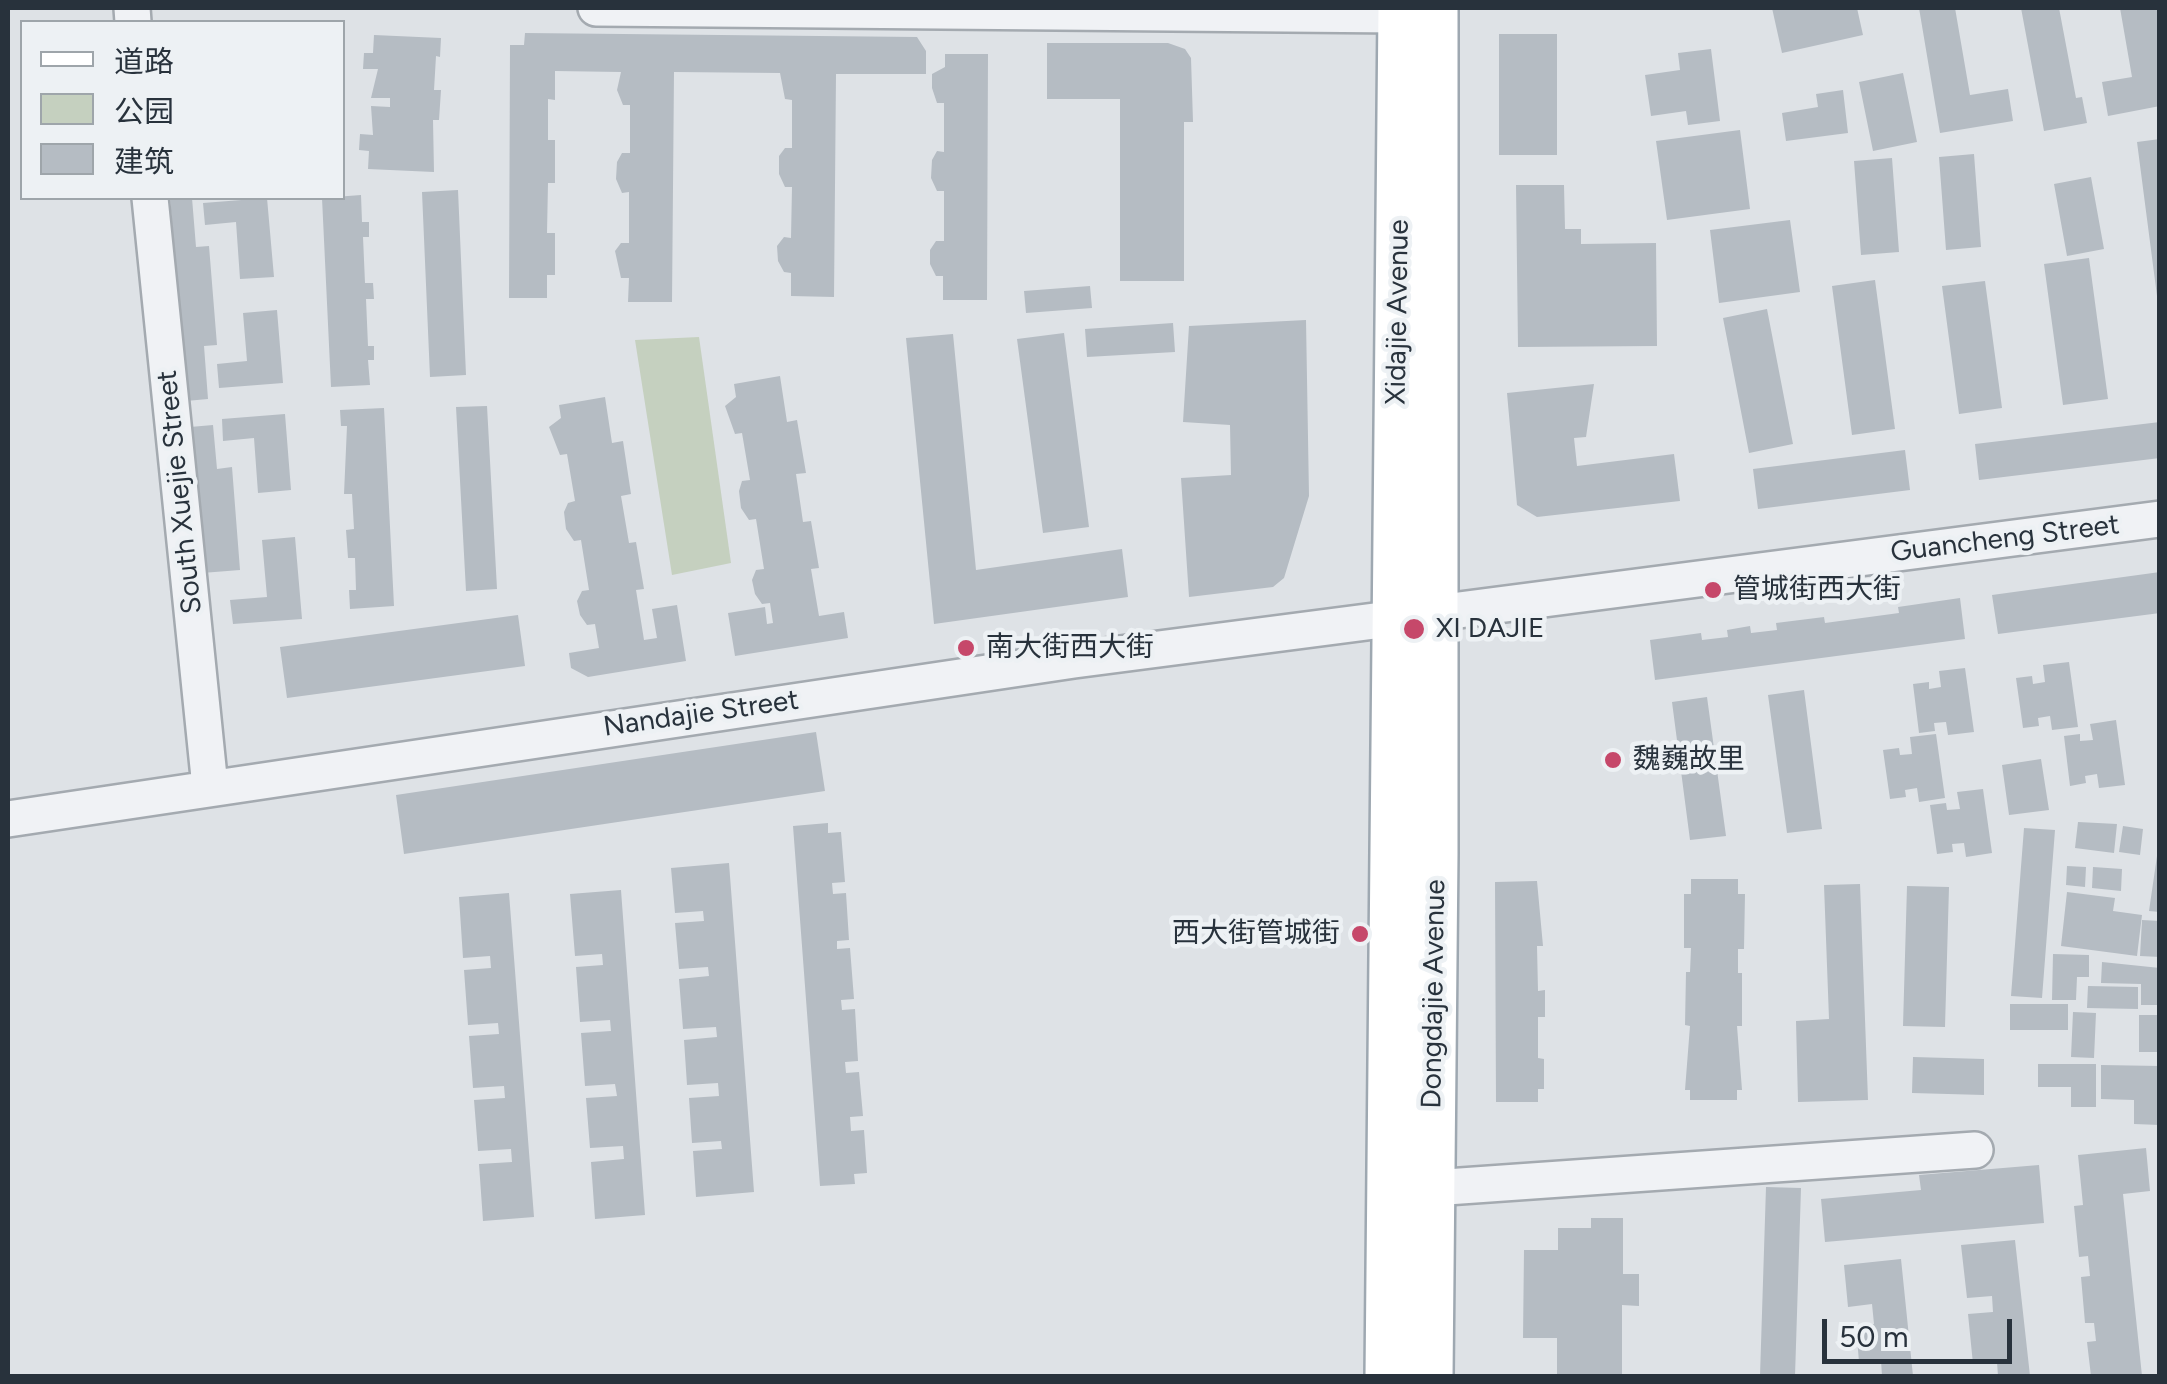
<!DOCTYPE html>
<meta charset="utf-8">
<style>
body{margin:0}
#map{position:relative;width:2167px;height:1384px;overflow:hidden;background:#dee2e6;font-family:Figtree,"Noto Sans SC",sans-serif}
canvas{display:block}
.frame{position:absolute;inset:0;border:10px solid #28323c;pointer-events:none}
.legend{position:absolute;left:20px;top:20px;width:325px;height:180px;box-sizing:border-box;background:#edf1f4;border:2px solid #9ea5aa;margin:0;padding:12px 18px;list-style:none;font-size:30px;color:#28323c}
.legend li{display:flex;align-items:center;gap:20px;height:50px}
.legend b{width:50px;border:2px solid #9ea5aa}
.scale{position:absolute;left:1822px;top:1319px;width:190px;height:45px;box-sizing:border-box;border:5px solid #28323c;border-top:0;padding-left:12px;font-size:30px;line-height:35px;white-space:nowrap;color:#28323c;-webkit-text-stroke:8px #edf1f4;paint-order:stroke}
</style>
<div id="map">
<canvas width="2167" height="1384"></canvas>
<div class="frame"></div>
<ul class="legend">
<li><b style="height:12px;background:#fff"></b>道路</li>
<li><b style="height:28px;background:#c5d0bf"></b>公园</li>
<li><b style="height:28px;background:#b5bcc3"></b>建筑</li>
</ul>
<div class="scale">50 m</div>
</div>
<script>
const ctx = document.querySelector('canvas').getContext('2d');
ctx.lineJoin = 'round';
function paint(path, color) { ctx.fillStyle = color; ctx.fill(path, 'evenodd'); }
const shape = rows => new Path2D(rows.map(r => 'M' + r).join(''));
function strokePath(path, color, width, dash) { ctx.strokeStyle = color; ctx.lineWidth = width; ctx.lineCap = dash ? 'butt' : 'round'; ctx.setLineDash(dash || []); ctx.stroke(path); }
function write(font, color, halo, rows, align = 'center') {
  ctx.font = font + ' Figtree,"Noto Sans SC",sans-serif'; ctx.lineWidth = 9; ctx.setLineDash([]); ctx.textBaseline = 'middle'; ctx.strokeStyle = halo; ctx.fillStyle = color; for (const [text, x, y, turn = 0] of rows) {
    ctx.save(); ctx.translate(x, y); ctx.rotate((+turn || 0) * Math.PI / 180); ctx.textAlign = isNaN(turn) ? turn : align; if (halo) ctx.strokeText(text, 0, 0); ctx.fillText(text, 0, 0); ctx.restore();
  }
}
paint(shape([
 [699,337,731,563,672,575,635,340]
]), '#c5d0bf');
paint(shape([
 [1772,8,1857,8,1863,35,1782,53],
 [1919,8,1955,8,1970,95,2008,89,2013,121,1940,133],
 [2021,8,2059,8,2076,98,2082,97,2087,123,2044,131],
 [2120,8,2157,8,2160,106,2108,116,2102,82,2132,77],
 [525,33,917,37,926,51,926,74,836,74,834,297,791,296,791,273,784,272,778,261,777,246,784,237,791,238,792,187,785,187,779,174,779,156,785,148,792,148,792,100,785,99,780,73,674,72,672,302,628,302,629,278,621,278,615,251,621,243,629,243,629,192,622,193,616,179,617,162,622,153,630,153,630,105,623,105,617,90,621,72,555,71,555,100,548,99,548,140,555,140,555,183,548,183,547,233,555,233,555,275,547,275,547,298,509,298,510,45,524,45],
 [1499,34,1557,34,1557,155,1499,155],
 [374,35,441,38,440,57,436,56,434,90,441,90,439,120,433,120,434,172,368,169,369,151,359,150,360,134,373,135,371,106,390,107,390,98,371,98,378,69,363,69,364,53,373,53],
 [1047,43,1168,43,1185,49,1191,58,1193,122,1184,122,1184,281,1120,281,1120,99,1047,99],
 [1711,49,1720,121,1688,125,1686,111,1651,116,1645,75,1680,70,1678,53],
 [945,54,988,54,987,300,943,300,943,276,936,276,930,264,930,250,936,241,944,241,944,191,937,191,931,178,932,160,937,151,944,152,944,103,937,103,932,88,932,74,945,67],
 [1903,73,1917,142,1873,151,1859,82],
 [1843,90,1848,133,1786,141,1782,113,1818,107,1816,94],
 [1740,130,1750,209,1667,220,1656,141],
 [2160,139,2160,296,2157,296,2137,142],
 [1974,154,1981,247,1946,250,1939,157],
 [1892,158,1899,252,1861,255,1854,161],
 [2091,177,2104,249,2067,256,2054,184],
 [1516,185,1564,185,1565,229,1581,229,1581,244,1656,243,1657,346,1518,347],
 [458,190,466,375,430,377,422,192],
 [361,195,362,222,369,222,369,237,363,237,365,283,373,283,374,299,366,299,368,346,374,346,374,360,368,360,370,385,331,387,322,198],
 [170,198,192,198,196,247,209,246,217,345,204,346,208,399,186,401],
 [267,198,274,277,240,279,236,222,205,225,203,203],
 [1790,220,1800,292,1719,303,1710,230],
 [2089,258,2108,399,2063,405,2044,264],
 [1875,280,1895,429,1852,435,1832,286],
 [1985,281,2002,408,1959,414,1942,286],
 [1090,286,1092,308,1026,313,1024,291],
 [1767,309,1793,444,1749,453,1723,318],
 [277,310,283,383,219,388,217,364,247,361,243,313],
 [1306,320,1309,496,1284,578,1273,587,1189,597,1181,478,1231,475,1230,425,1183,422,1189,326],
 [1173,323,1175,352,1087,357,1085,329],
 [1064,333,1089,527,1043,533,1017,339],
 [953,334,976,570,1122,549,1128,597,934,624,906,338],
 [780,376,787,422,797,420,806,473,796,474,803,522,811,521,819,568,811,569,819,616,844,612,848,638,735,656,728,613,765,607,767,624,773,623,770,603,762,604,755,594,752,580,756,570,764,569,756,519,749,520,741,508,739,491,742,481,750,480,742,433,735,434,725,406,736,397,734,384],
 [1594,384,1586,437,1574,438,1577,466,1674,454,1680,501,1537,517,1517,505,1507,393],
 [605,397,612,443,623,441,631,494,621,496,629,543,636,542,644,589,636,590,644,640,657,638,652,609,677,605,686,661,588,677,571,668,569,653,599,648,595,624,587,625,580,615,577,601,582,591,589,590,581,540,574,541,566,529,564,512,568,503,575,501,567,454,560,455,549,427,561,418,559,405],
 [487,406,497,589,466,591,456,407],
 [384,408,394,606,350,609,349,590,356,590,355,558,348,558,346,530,354,529,352,494,344,494,347,426,341,426,340,410],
 [285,414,291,490,258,493,254,438,223,441,222,419],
 [2160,422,2160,458,1979,480,1975,444],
 [213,425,217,469,232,467,240,570,202,573,190,427],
 [1905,450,1910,490,1758,509,1753,469],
 [295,537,302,619,233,624,230,600,267,597,262,540],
 [2160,572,2160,613,1998,634,1992,595],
 [1960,598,1965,639,1655,680,1650,640,1701,633,1702,640,1728,637,1727,630,1750,626,1751,633,1777,630,1776,623,1824,617,1825,623,1899,613,1898,607],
 [518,615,525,666,287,698,280,647],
 [2069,662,2078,727,2052,730,2050,716,2038,718,2039,726,2023,728,2016,678,2032,676,2033,684,2045,682,2043,665],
 [1965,668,1974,732,1948,735,1946,722,1934,723,1935,731,1919,733,1913,684,1929,682,1929,689,1941,687,1939,671],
 [1804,690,1822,829,1787,833,1768,695],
 [1707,697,1726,836,1690,840,1672,702],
 [2116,720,2125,785,2099,788,2097,774,2085,776,2086,783,2070,786,2064,736,2080,734,2080,741,2093,740,2090,724],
 [816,732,825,791,404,854,396,795],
 [1936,734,1945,798,1919,802,1917,788,1905,790,1906,797,1890,799,1883,750,1899,748,1900,755,1912,754,1910,737],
 [2041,759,2049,810,2009,815,2002,765],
 [1983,789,1992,853,1966,857,1964,843,1952,844,1953,852,1937,854,1930,805,1946,803,1947,810,1960,809,1957,792],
 [2078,822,2117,824,2114,853,2075,848],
 [828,823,828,833,841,832,845,882,832,883,833,894,846,893,849,940,837,941,837,949,850,948,854,999,841,1000,842,1010,855,1009,858,1061,845,1062,846,1073,859,1072,863,1116,850,1117,851,1131,864,1130,867,1173,854,1174,855,1184,820,1186,793,826],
 [2123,826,2143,829,2140,855,2119,852],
 [2024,828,2055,830,2042,998,2011,996],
 [2157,856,2160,856,2160,912,2149,911],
 [729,863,754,1192,696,1197,693,1151,722,1149,721,1141,692,1143,689,1098,719,1096,718,1083,687,1085,684,1040,717,1037,716,1027,683,1029,679,979,709,976,708,967,679,969,675,923,704,921,703,911,675,913,671,868],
 [2067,866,2086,867,2085,887,2066,885],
 [2093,867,2122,869,2121,891,2092,888],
 [1691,879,1738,879,1738,894,1745,894,1744,949,1738,949,1738,973,1742,973,1742,1026,1737,1026,1742,1090,1737,1090,1737,1100,1690,1100,1690,1090,1685,1090,1690,1026,1685,1025,1686,972,1690,972,1691,948,1684,948,1684,894,1691,894],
 [1537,881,1543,946,1537,946,1538,991,1545,990,1545,1017,1538,1017,1538,1058,1544,1059,1544,1089,1538,1089,1538,1102,1496,1102,1495,882],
 [1860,884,1868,1100,1798,1102,1796,1021,1829,1019,1824,885],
 [1907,886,1949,887,1945,1027,1903,1026],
 [621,890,645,1215,595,1219,591,1162,624,1159,623,1146,590,1148,586,1098,617,1096,615,1084,585,1086,581,1033,611,1031,610,1020,580,1022,576,967,603,965,602,954,575,956,570,894],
 [2067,892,2115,898,2113,911,2142,915,2137,956,2061,946],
 [509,893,534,1217,483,1221,479,1164,512,1162,511,1149,478,1151,474,1100,505,1098,504,1086,473,1088,469,1036,499,1034,498,1023,468,1025,464,970,491,968,490,956,463,958,459,897],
 [2142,920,2160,921,2160,957,2140,956],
 [2053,954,2089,955,2089,977,2077,977,2076,1000,2052,1000],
 [2102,962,2160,968,2160,1005,2141,1005,2141,984,2101,983],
 [2088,986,2138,987,2138,1009,2087,1008],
 [2010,1004,2068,1004,2068,1030,2010,1030],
 [2073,1012,2096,1013,2094,1058,2071,1057],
 [2139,1015,2160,1015,2160,1052,2139,1052],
 [1913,1057,1984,1059,1984,1095,1912,1093],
 [2038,1064,2096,1064,2096,1107,2071,1107,2071,1087,2038,1087],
 [2101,1065,2160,1066,2160,1125,2134,1124,2134,1100,2101,1099],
 [2146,1148,2150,1191,2123,1194,2142,1376,2091,1376,2087,1342,2096,1341,2094,1323,2085,1323,2081,1277,2090,1276,2088,1256,2079,1257,2074,1206,2083,1205,2078,1155],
 [2039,1165,2044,1223,1825,1242,1821,1199,1921,1190,1919,1175],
 [1766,1187,1801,1188,1795,1376,1760,1376],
 [1591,1218,1623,1218,1623,1274,1639,1274,1639,1306,1622,1305,1622,1376,1557,1376,1557,1338,1523,1338,1524,1250,1558,1250,1558,1228,1591,1228],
 [2015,1240,2030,1376,1998,1376,1997,1362,1973,1364,1968,1314,1993,1312,1992,1296,1967,1298,1961,1245],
 [1901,1259,1913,1376,1882,1376,1881,1360,1859,1362,1856,1326,1874,1324,1872,1304,1848,1307,1844,1265]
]), '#b5bcc3');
const minor = shape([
 [132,8,133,22],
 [596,8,1401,15],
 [150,198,210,787],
 [8,819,1074,660,2160,519],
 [1432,1188,1975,1150]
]);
const major = shape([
 [1388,1376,1401,8],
 [1430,1376,1435,853,1435,8]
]);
strokePath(minor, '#a4aab0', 40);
strokePath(major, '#9ea8b1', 50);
strokePath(minor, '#f0f2f5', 35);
strokePath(major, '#fff', 45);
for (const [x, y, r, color] of [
 [1713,590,10,"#c6486a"],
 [1414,629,12,"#c6486a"],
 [966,648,10,"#c6486a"],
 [1613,760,10,"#c6486a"],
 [1360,934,10,"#c6486a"]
]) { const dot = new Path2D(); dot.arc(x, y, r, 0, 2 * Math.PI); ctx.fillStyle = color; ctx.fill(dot); strokePath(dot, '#edf1f4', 4); }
write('28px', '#28323c', '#edf1f4', [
 ["Xidajie Avenue",1398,312,-89],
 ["South Xuejie Street",180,492,-96],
 ["Guancheng Street",2005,539,-7],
 ["Nandajie Street",701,714,-8],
 ["Dongdajie Avenue",1434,994,-89]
]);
write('28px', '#28323c', '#edf1f4', [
 ["管城街西大街",1733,590],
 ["XI DAJIE",1436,629],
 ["南大街西大街",986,648],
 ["魏巍故里",1633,760],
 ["西大街管城街",1340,934,"right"]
], 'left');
</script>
